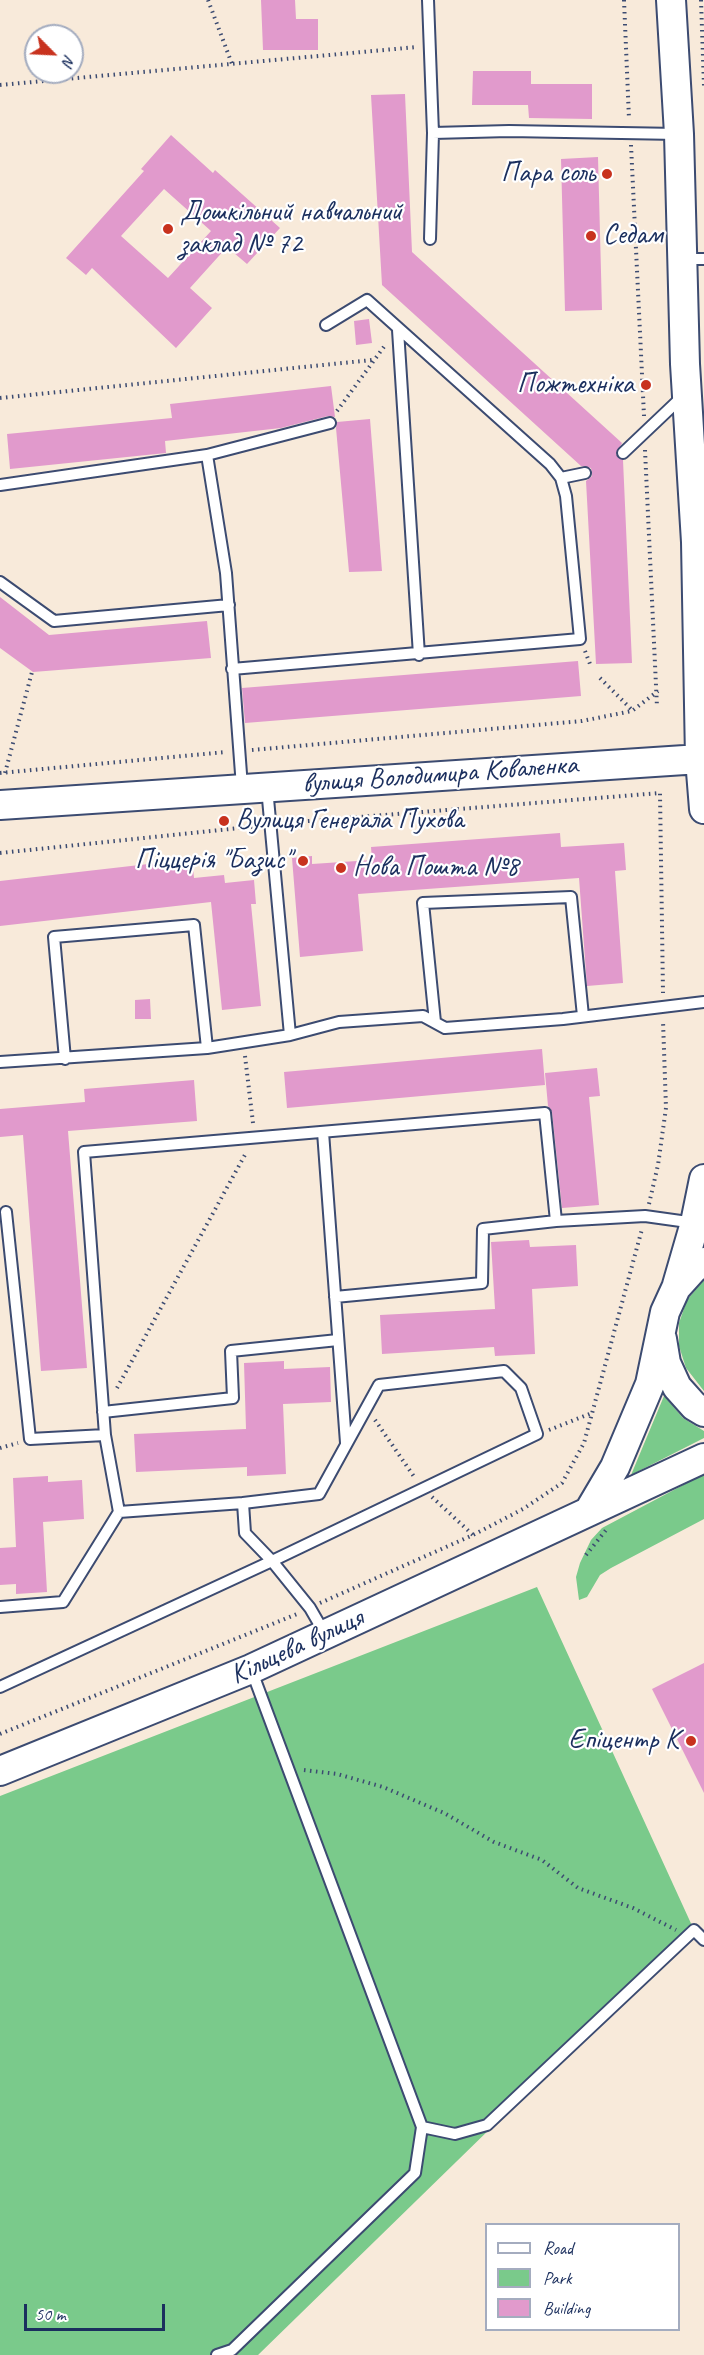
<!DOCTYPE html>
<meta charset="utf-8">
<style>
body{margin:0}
#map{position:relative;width:704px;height:2355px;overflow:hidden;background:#f8eada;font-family:Caveat,sans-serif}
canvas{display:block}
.legend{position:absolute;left:485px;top:2223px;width:195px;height:108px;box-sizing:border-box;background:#fff;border:2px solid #a4acbf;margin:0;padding:8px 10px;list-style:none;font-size:18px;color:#1b2f5e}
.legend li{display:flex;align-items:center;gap:12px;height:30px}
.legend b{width:30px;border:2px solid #a4acbf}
.north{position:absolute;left:24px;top:24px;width:60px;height:60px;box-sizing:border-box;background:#fff;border:2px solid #a4acbf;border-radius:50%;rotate:114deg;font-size:16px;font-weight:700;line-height:24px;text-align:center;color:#1b2f5e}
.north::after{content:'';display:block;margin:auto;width:21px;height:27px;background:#c8321e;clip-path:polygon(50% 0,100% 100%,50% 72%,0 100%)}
.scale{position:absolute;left:24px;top:2304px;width:141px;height:27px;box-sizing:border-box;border:3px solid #1b2f5e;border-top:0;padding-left:8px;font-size:18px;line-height:21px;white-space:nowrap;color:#1b2f5e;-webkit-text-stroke:4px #fff;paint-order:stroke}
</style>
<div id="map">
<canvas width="704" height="2355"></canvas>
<ul class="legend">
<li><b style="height:8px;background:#fff"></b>Road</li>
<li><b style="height:16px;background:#7aca8b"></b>Park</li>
<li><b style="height:16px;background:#e19acc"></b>Building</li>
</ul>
<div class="north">N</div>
<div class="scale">50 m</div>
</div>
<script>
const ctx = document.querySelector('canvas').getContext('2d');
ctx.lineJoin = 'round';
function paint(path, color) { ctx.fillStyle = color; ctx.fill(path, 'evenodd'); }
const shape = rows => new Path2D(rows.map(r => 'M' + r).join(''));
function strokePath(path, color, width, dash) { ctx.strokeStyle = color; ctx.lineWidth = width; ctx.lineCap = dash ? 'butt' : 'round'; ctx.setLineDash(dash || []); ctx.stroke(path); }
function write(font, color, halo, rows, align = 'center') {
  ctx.font = font + ' Caveat,sans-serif'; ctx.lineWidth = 4.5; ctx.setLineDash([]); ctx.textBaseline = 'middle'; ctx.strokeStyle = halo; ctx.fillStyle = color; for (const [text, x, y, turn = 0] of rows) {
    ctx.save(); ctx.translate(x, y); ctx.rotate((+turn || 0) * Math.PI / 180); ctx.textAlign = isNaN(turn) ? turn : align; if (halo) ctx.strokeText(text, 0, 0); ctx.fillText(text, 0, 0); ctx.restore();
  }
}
paint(shape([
 [704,1280,704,1391,686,1368,679,1346,679,1323,687,1300],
 [664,1396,683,1418,704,1431,704,1438,631,1475],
 [704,1474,704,1519,611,1568,600,1575,587,1597,579,1600,576,1577,580,1563,591,1540,602,1528],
 [537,1587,694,1930,258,2355,0,2355,0,1796]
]), '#7aca8b');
paint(shape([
 [261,0,295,0,296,19,318,19,318,50,263,50],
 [473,71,531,71,531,84,592,84,592,119,529,118,528,105,472,105],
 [405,94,412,252,622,443,616,454,623,460,632,663,596,664,586,481,592,476,591,468,581,466,382,285,371,95],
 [171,135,213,173,215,170,280,228,247,264,227,247,190,288,212,308,176,348,92,268,86,275,66,258,144,171,141,169],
 [164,189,211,231,168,278,121,236],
 [598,157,602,310,565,311,561,159],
 [369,319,372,343,356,345,354,321],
 [331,386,335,417,328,416,281,428,165,441,166,453,10,469,7,434,172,418,170,404],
 [370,419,382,571,349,572,336,428,337,422],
 [0,597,49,635,207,621,211,658,33,672,0,648],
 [578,661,581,696,245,723,242,688],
 [560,833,561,847,624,843,626,870,615,871,623,983,587,986,579,878,358,894,363,951,300,957,292,858,312,856,312,864,372,860,371,847],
 [192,859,194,878,224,875,225,883,254,880,256,904,251,904,261,1006,222,1010,211,902,0,926,0,881],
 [150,999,151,1019,135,1019,135,1000],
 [542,1049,545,1085,287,1108,284,1072],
 [597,1068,600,1096,589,1097,599,1205,562,1208,552,1112,548,1106,545,1073],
 [194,1080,197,1121,68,1131,87,1368,41,1371,23,1135,0,1137,0,1109,85,1102,84,1089],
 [529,1240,530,1247,576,1245,578,1286,532,1289,535,1354,495,1356,494,1347,382,1354,380,1315,495,1309,491,1242],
 [284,1361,284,1369,330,1367,331,1402,283,1404,286,1474,247,1476,247,1467,136,1472,134,1434,246,1429,244,1363],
 [48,1476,48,1482,82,1480,84,1519,43,1522,47,1592,16,1594,16,1584,0,1585,0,1548,16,1547,13,1478],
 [704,1663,704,1793,652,1689]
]), '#e19acc');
const lane = shape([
 [428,0,433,133],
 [430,239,433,133,509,131,678,134],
 [683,259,704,259],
 [398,330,419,655],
 [623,453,682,397],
 [207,455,330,423],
 [561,478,585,473],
 [0,485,207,455,226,573,242,787],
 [0,582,54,621,229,605],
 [232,669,580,639,566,496,561,478,550,464,367,300,326,325],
 [267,788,290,1035],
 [435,1022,423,903,571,897,583,1016],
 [65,1059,54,937,194,925,207,1048],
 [0,1062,207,1048,290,1035,339,1022,423,1016,445,1028,563,1019,704,1002],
 [323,1132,346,1443],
 [6,1212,30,1439,105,1435,119,1512,243,1503,245,1533,272,1561,537,1434,521,1388,504,1371,379,1385,319,1494,243,1503],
 [335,1297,482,1283,483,1229,556,1221,645,1216,695,1223],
 [103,1412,233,1398,231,1351,338,1340],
 [105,1435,84,1152,545,1113,556,1221],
 [0,1607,63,1602,119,1512],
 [251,1669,422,2127,455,2134,487,2125,694,1930,704,1940],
 [0,1687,272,1561,310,1608,325,1634],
 [217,2355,232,2350,415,2173,422,2127]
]);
const secondary = shape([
 [671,0,679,134,685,364,696,542,700,759,704,809],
 [0,805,700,759],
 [677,1285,695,1223,704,1179],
 [662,1339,666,1363,677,1387,694,1406,704,1412],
 [589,1511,615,1467,650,1384,665,1312,676,1288,694,1268,704,1262],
 [0,1771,251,1669,704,1458]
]);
strokePath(lane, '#3c4b71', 14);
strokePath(secondary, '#3c4b71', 32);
strokePath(shape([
 [208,0,232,64],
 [624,0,629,119],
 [701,0,704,86],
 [0,85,417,47],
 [631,145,644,416],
 [0,398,372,360],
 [337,411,386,344],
 [645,450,657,707],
 [585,651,590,664],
 [600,678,632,710],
 [252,750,582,721,632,711,658,691],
 [0,773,226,752],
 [5,773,32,672],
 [284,823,660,793,663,993],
 [0,853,259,826],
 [245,1056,253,1123],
 [649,1204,658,1165,666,1108,663,1021],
 [117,1388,246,1153],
 [375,1420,415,1478],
 [549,1430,592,1413],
 [0,1448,18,1443],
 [432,1497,473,1535],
 [586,1555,606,1530],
 [320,1603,473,1535,523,1509,562,1483,584,1443,642,1229],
 [0,1734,297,1614],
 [304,1770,337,1774,383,1787,444,1813,494,1842,542,1860,578,1888,633,1908,676,1930]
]), '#3c4b71', 4, [1.5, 4.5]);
strokePath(lane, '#fff', 10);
strokePath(secondary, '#fff', 28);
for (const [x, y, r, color] of [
 [607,174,6,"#c8321e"],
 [168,229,6,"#c8321e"],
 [591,236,6,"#c8321e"],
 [646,385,6,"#c8321e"],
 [224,821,6,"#c8321e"],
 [303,861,6,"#c8321e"],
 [341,868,6,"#c8321e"],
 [691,1741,6,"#c8321e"]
]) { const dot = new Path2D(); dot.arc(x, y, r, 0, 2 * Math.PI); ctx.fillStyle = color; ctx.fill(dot); strokePath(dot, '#fff', 2); }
write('28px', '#1b2f5e', '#fff', [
 ["Пара соль",595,174],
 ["Дошкільний навчальний",180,213,"left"],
 ["заклад № 72",180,245,"left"],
 ["Седам",603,236,"left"],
 ["Пожтехніка",634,385],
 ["Вулиця Генерала Пухова",236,821,"left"],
 ["Піццерія \"Базис\"",291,861],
 ["Нова Пошта №8",353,868,"left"],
 ["Епіцентр К",679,1741]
], 'right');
write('28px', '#1b2f5e', '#fff', [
 ["вулиця Володимира Коваленка",440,775,-4],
 ["Кільцева вулиця",297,1647,-25]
]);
</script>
